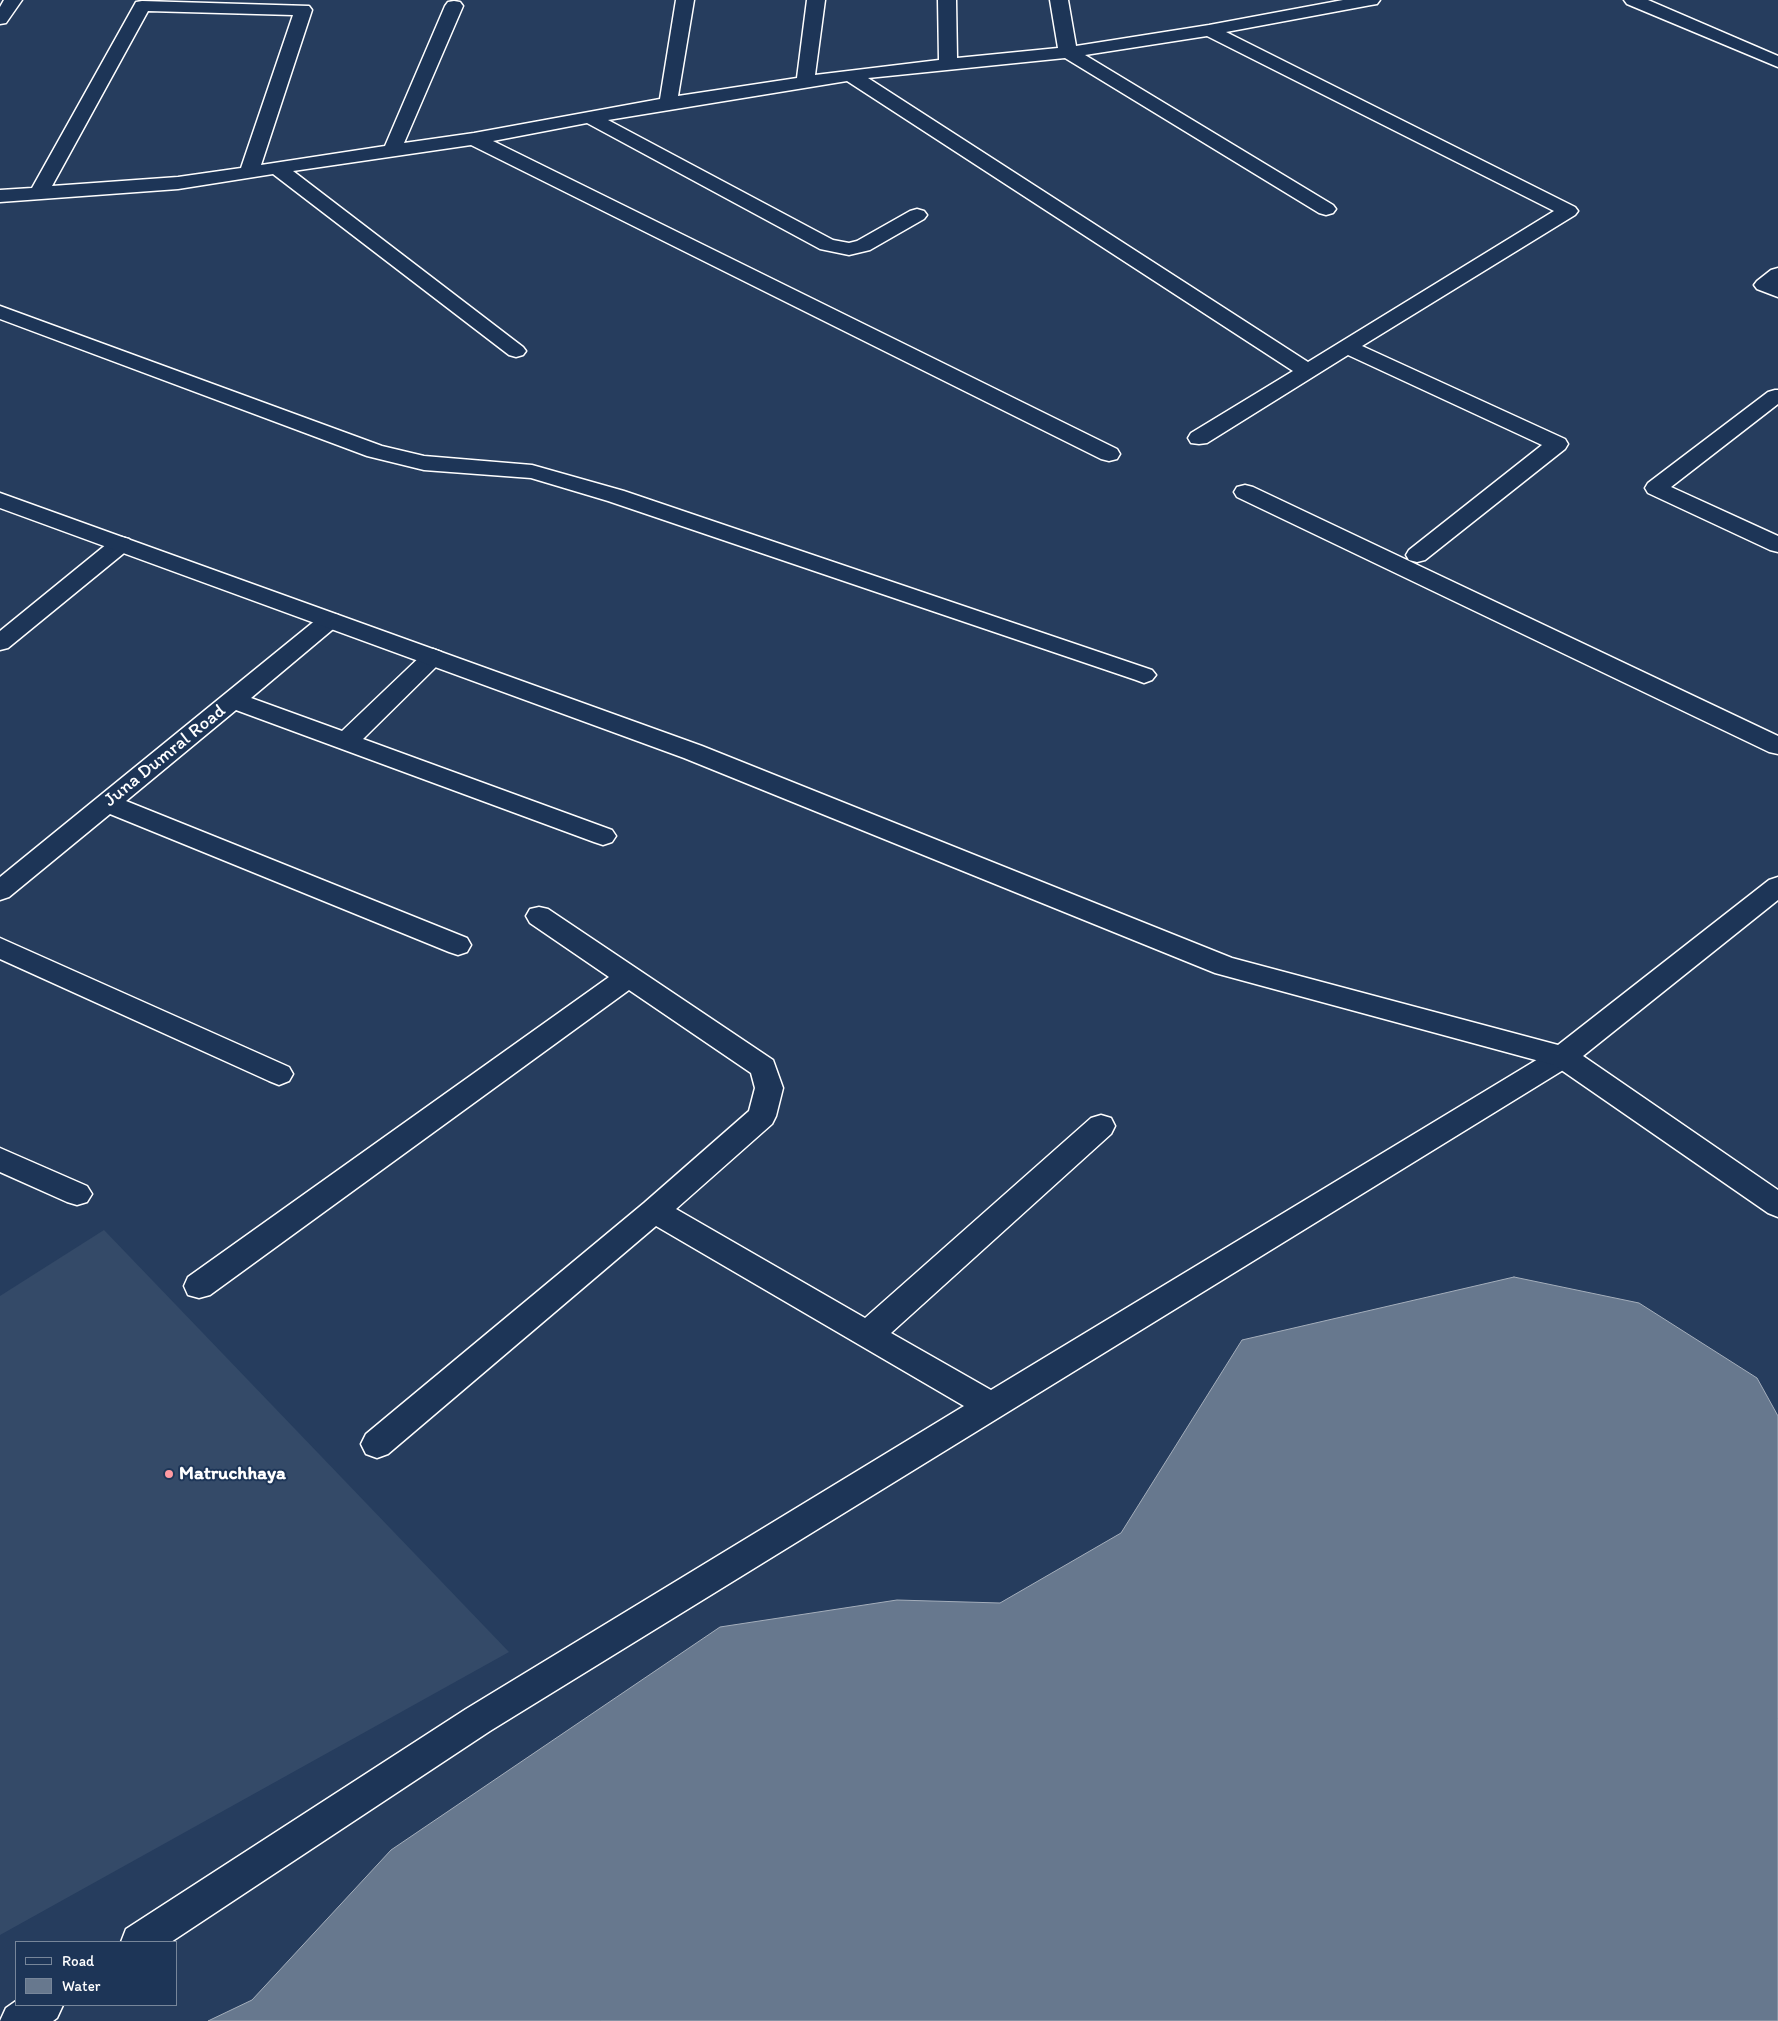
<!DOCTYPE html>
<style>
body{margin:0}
#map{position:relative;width:1778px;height:2021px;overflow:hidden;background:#263d5e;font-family:Itim,sans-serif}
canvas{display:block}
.legend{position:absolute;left:15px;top:1941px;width:162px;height:65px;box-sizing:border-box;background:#1d3557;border:1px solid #77869a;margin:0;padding:6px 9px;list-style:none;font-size:15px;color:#fff}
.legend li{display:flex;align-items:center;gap:10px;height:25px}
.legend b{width:25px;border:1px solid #77869a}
</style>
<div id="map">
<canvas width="1778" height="2021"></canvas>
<ul class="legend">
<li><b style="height:6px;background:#1d3557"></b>Road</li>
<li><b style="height:14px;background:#67788e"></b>Water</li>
</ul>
</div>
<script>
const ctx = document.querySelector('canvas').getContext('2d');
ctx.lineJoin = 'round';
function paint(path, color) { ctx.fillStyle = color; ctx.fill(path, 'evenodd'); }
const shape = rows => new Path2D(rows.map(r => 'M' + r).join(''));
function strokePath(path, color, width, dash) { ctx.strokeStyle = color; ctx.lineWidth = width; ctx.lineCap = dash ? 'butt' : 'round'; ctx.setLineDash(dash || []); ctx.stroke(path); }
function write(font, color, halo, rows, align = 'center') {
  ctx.font = font + ' Itim,sans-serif'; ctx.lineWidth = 4; ctx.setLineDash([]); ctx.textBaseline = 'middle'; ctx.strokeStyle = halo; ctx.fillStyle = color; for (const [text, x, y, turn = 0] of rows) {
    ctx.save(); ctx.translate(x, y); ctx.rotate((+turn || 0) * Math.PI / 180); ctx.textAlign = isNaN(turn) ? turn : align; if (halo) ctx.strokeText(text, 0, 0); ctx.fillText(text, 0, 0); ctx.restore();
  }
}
paint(shape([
 [104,1230,509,1652,0,1935,0,1296]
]), '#344a68');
const water = shape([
 [1514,1277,1639,1303,1757,1378,1778,1416,1778,2021,208,2021,252,2000,391,1850,720,1627,897,1600,1000,1603,1121,1533,1242,1340,1514,1277]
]);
paint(water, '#67788e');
strokePath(water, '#a4aebb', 1);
const minor = shape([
 [4,0,22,0,6,23,0,24,0,7,4,0],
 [676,0,694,0,678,96,797,78,807,0,825,0,815,75,939,60,938,0,956,0,957,58,1058,48,1050,0,1068,0,1076,46,1209,25,1343,0,1380,0,1377,4,1371,5,1226,32,1575,207,1578,211,1575,215,1362,346,1565,439,1568,444,1565,449,1425,560,1417,562,1409,560,1406,555,1409,550,1542,445,1348,355,1207,443,1199,444,1191,443,1188,438,1191,433,1293,371,847,81,608,120,833,240,849,243,857,241,910,211,917,209,924,211,927,215,924,219,870,250,849,255,820,249,587,123,493,141,1117,449,1120,454,1117,459,1109,461,1101,459,471,145,293,171,523,347,526,351,523,355,516,357,509,355,273,174,178,189,0,202,0,190,32,188,136,2,142,1,309,6,312,10,261,165,385,146,445,6,448,2,454,1,460,2,463,6,404,143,474,133,660,99,676,0],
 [148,11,293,15,241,168,178,177,52,186,148,11],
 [1207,36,1554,211,1308,362,868,78,1065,58,1319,213,1326,215,1333,213,1336,209,1333,205,1085,55,1207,36],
 [1624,0,1648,0,1778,56,1778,67,1627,4,1624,0],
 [1778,268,1778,297,1757,289,1754,285,1757,281,1771,270,1778,268],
 [0,306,382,446,424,456,532,465,624,491,1152,670,1156,675,1152,680,1144,683,1136,680,608,501,531,478,424,470,367,456,0,319,0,306],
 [1775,390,1778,390,1778,404,1671,487,1778,536,1778,552,1770,550,1648,493,1645,488,1648,483,1768,392,1775,390],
 [1245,485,1253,487,1778,736,1778,754,1769,752,1237,497,1234,492,1237,487,1245,485],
 [121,537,129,539,132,544,129,549,8,648,0,650,0,631,113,539,121,537],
 [330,613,338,615,342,620,338,625,251,698,342,731,425,652,433,649,441,652,445,657,441,662,363,739,612,830,616,836,612,842,603,845,594,842,236,710,126,801,467,938,471,945,467,952,458,955,449,952,110,814,9,897,0,900,0,877,322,615,330,613],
 [539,907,548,909,773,1060,783,1088,776,1116,772,1124,676,1209,865,1318,1091,1118,1101,1115,1111,1118,1115,1126,1111,1134,891,1333,991,1390,1553,1050,1563,1047,1573,1050,1577,1057,1573,1064,490,1731,171,1942,121,1942,126,1929,466,1709,964,1406,656,1226,388,1454,377,1458,366,1454,361,1444,366,1434,644,1203,749,1111,755,1088,751,1073,629,990,210,1295,199,1298,188,1295,184,1286,188,1277,609,977,530,923,526,916,530,909,539,907],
 [0,938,289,1067,293,1074,289,1081,279,1085,269,1081,0,959,0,938],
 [0,1148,87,1186,92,1194,87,1202,77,1205,67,1202,0,1172,0,1148],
 [16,2001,16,2005,63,2005,57,2018,53,2021,0,2021,6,2008,16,2001]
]);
const major = shape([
 [0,493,702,746,1232,958,1558,1045,1769,880,1778,877,1778,900,1583,1056,1778,1190,1778,1217,1768,1213,1554,1065,1215,973,684,758,0,508,0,493]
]);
strokePath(minor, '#fff', 3);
strokePath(major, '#fff', 3);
paint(minor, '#1d3557');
paint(major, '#1d3557');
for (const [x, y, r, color] of [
 [169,1474,5,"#ff9aa2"]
]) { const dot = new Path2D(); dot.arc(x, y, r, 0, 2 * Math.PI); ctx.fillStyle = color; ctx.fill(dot); strokePath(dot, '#1d3557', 2); }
write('19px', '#fff', '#1d3557', [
 ["Juna Dumral Road",165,756,-39]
]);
write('bold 19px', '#fff', '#1d3557', [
 ["Matruchhaya",179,1474]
], 'left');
</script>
